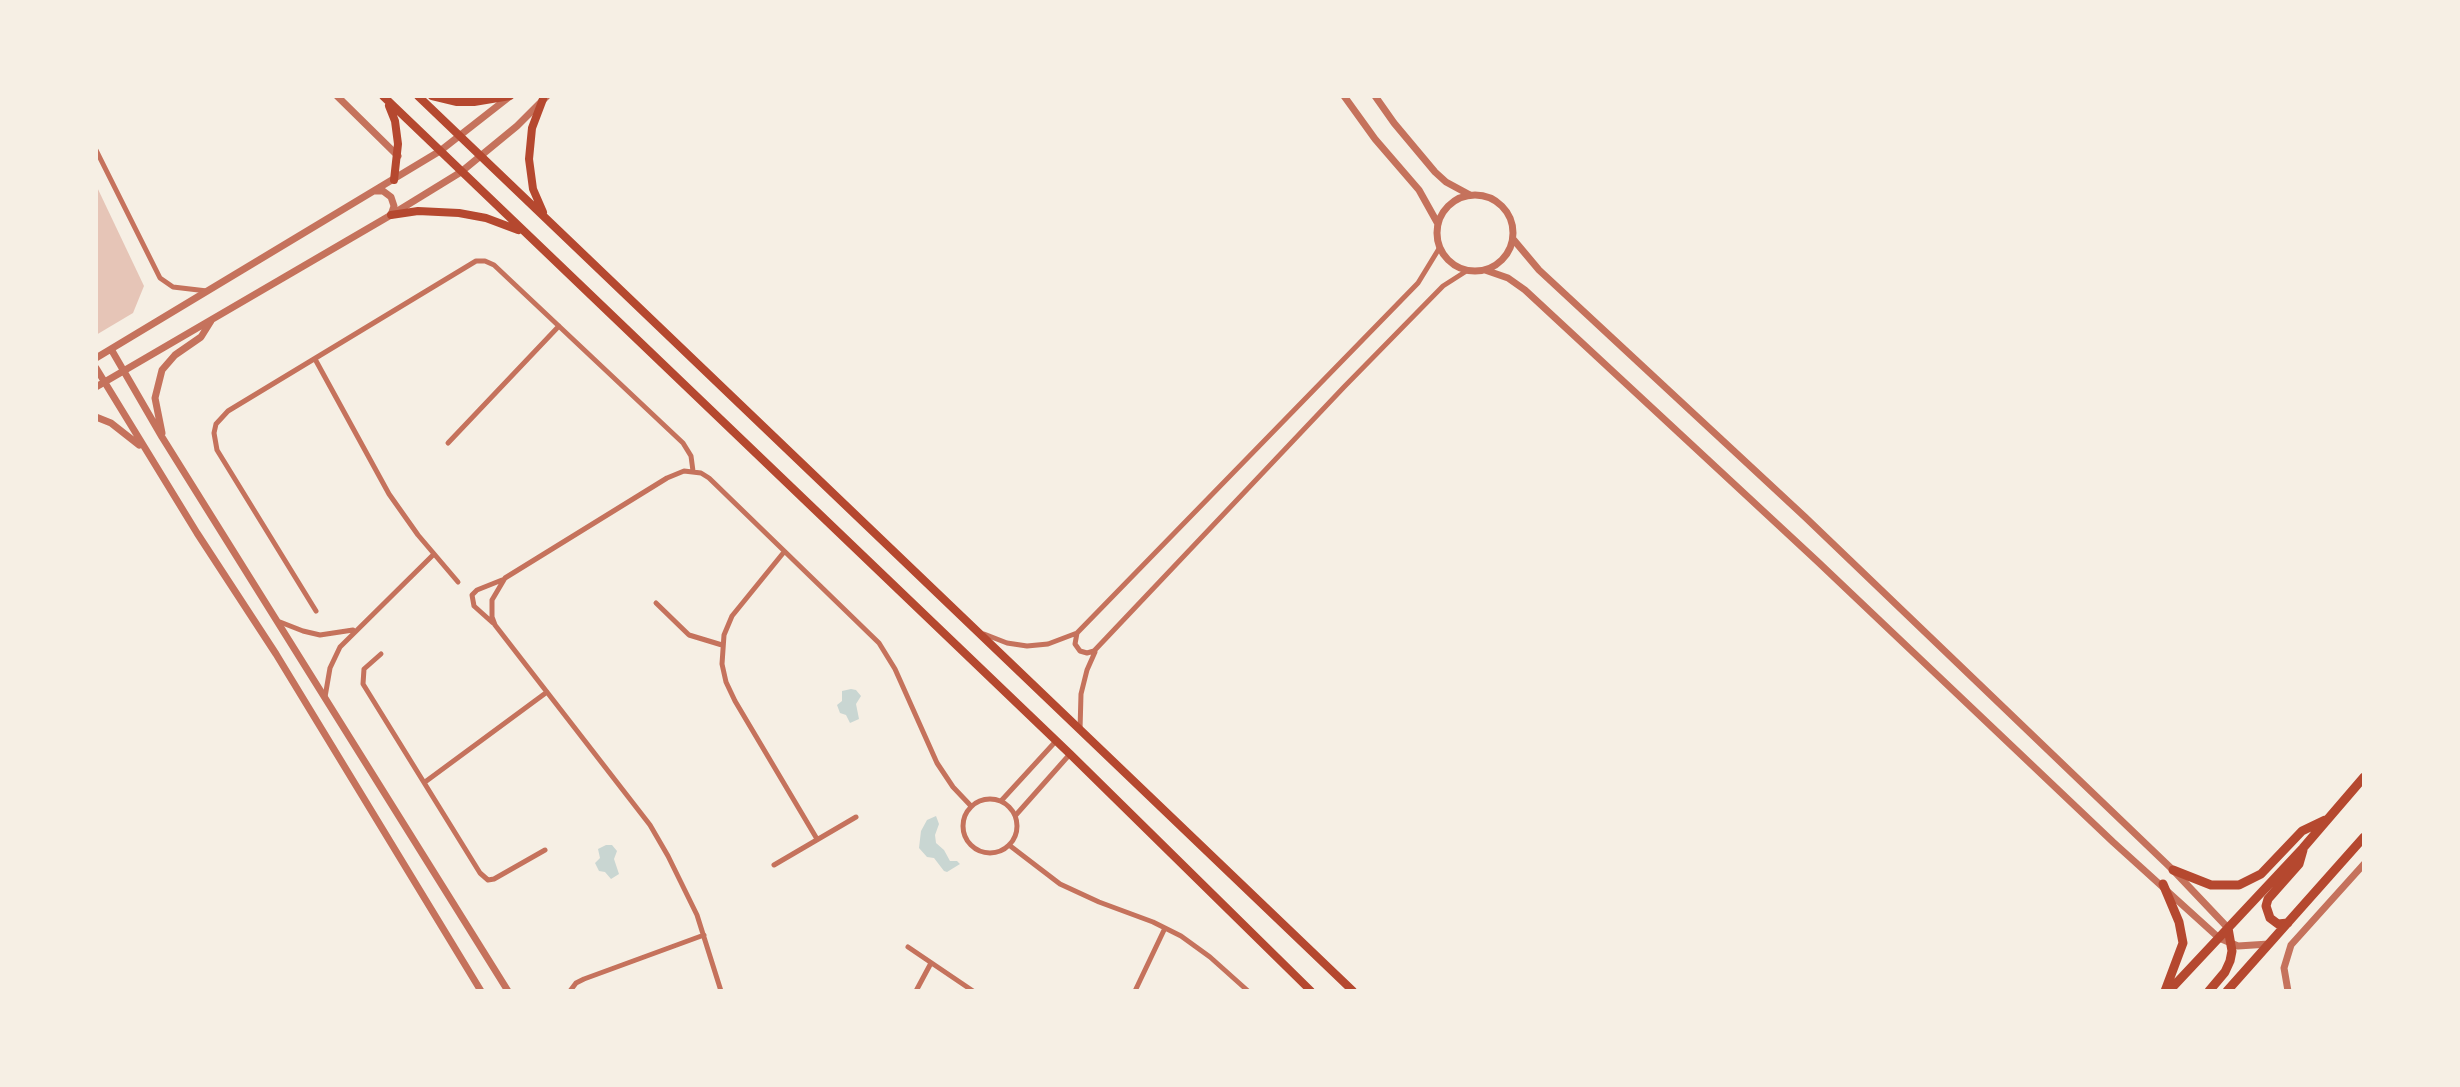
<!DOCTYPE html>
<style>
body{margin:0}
#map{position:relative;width:2460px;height:1087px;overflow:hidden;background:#f6efe4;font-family:"Playfair Display",serif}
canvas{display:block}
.frame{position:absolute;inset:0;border:98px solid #f6efe4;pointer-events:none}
</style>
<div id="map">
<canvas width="2460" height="1087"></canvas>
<div class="frame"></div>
</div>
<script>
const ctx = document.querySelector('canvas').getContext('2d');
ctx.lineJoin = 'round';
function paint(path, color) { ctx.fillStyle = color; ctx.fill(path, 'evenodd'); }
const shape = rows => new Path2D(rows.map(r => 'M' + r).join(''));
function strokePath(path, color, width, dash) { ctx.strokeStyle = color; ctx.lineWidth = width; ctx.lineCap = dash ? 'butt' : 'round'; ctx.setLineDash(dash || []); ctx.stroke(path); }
paint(shape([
 [851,689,856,690,861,696,856,704,859,719,850,723,846,715,840,713,837,705,842,701,842,691],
 [936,816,939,824,935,835,936,843,944,850,950,861,957,861,960,864,947,872,944,871,934,858,927,857,919,848,921,831,927,820],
 [606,845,612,845,617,851,614,859,619,874,611,879,605,872,599,871,595,863,600,858,598,849]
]), '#c9d6d2');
paint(shape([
 [96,185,144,286,133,313,96,335]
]), '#e6c5b7');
strokePath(shape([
 [96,150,160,278,173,287,207,291],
 [1440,247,1418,283,1077,633,1075,644,1080,651,1087,653,1094,651,1344,387,1443,286,1468,270],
 [315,359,389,494,418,535,458,582],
 [448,443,559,326],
 [784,552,732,616,724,635,722,664,726,682,735,701,817,839],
 [656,603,689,635,722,645],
 [316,611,217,450,214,433,216,424,228,411,476,261,485,261,494,265,683,443,691,456,693,471],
 [280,622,303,631,320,635,353,630],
 [493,623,474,606,472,595,477,590,502,580],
 [984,634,1007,643,1027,646,1048,644,1077,633],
 [381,654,364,669,363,684,480,873,488,880,494,879,545,850],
 [325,697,330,668,340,647,434,554],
 [1080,730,1081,694,1087,670,1095,652],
 [425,782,547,692],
 '963 826a27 27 0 1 1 54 0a27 27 0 1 1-54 0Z',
 [1001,801,1056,741],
 [1015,816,1070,754],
 [1009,845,1060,884,1099,902,1153,922,1181,936,1210,957,1248,991],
 [774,865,856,817],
 [908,947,973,991],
 [570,991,576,983,584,979,704,935],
 [721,991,697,915,668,856,650,825,495,625,492,617,492,600,505,578,667,478,684,471,701,473,709,478,879,643,895,669,937,763,953,787,971,806],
 [916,991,931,963],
 [1135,991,1165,928]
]), '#c5725c', 5);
strokePath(shape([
 [337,96,398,156],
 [1344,96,1375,139,1419,190,1438,224],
 [1375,96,1394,123,1435,172,1446,182,1470,195],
 [375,191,383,191,391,197,394,206,391,215],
 '1437 233a38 38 0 1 1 76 0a38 38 0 1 1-76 0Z',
 [1513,239,1539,270,1805,517,2173,870,2228,928],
 [1485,270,1508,278,1525,290,1817,561,2113,842,2219,938,2238,946,2269,944],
 [111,349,162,437,508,991],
 [96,358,440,151,509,97],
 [96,368,197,533,276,654,481,991],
 [96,387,391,215,461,172,517,126,547,96],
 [96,417,111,423,139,445],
 [162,433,155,398,162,370,175,355,201,337,211,321],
 [2288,991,2284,968,2291,945,2364,864]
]), '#c5725c', 7);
strokePath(shape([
 [383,96,1070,754,1311,991],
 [418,96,1353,991],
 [432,96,457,102,474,102,510,96],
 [389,106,395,121,398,144,394,180],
 [543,212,533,189,529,159,532,128,543,99],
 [391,215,418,211,459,213,486,218,518,230]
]), '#b5482f', 8);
strokePath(shape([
 [2173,870,2211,885,2239,885,2261,874,2302,831,2325,820],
 [2163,884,2179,922,2183,943,2165,991],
 [2288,923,2278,924,2270,918,2266,906,2268,899,2299,864,2303,850],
 [2169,991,2303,848,2364,777],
 [2209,991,2225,972,2230,961,2232,951,2228,928],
 [2227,991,2364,837]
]), '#b5482f', 9);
</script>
